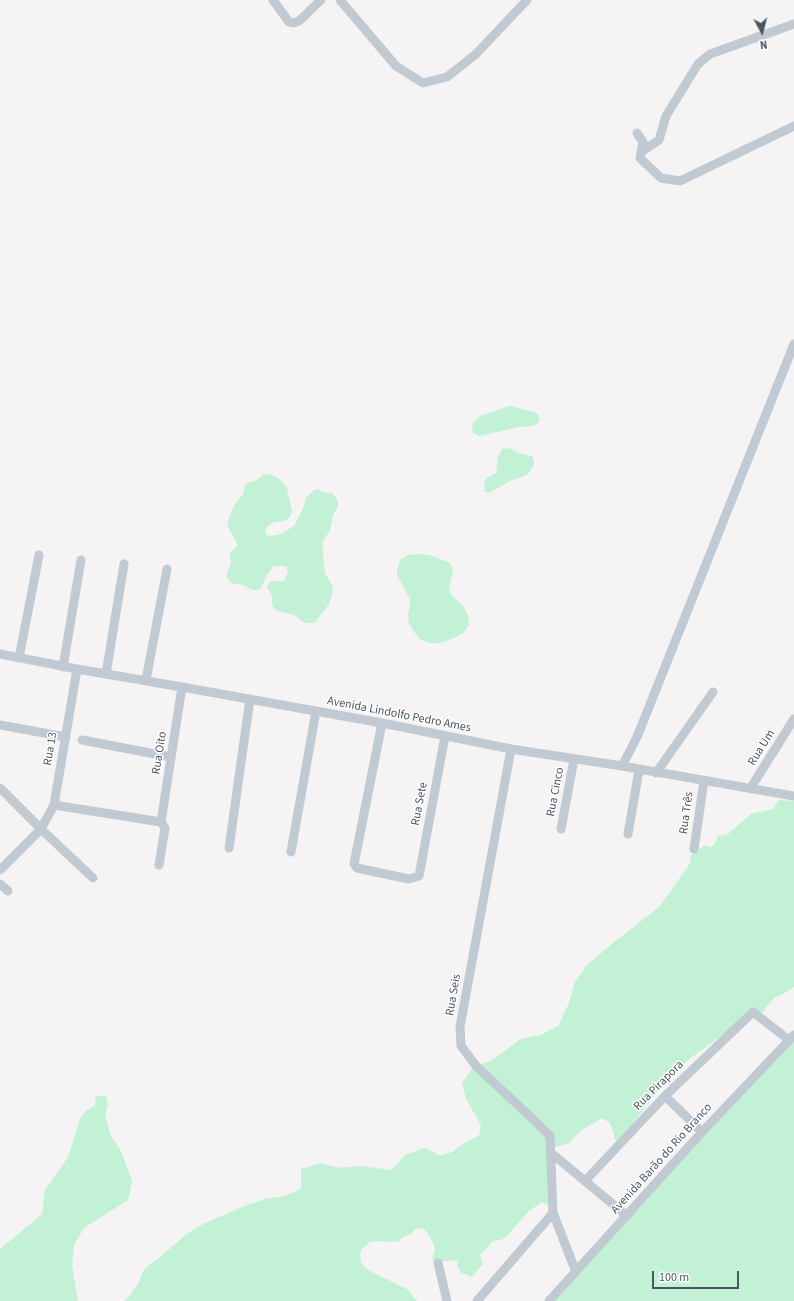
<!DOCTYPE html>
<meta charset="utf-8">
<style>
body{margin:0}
#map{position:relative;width:794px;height:1301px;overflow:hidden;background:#f5f3f3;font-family:"Source Sans 3",sans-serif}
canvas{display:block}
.north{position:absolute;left:742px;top:12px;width:40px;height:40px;-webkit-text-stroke:3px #fff;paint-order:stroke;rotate:173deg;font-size:11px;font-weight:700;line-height:16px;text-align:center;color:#4a5661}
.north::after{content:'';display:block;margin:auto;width:14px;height:18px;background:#4a5661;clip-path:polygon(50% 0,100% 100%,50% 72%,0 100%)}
.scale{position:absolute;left:652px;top:1271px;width:87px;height:18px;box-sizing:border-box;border:2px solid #4a5661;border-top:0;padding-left:5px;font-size:12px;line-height:14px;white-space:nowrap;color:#4a5661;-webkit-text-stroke:3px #fff;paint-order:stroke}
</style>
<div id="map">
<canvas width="794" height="1301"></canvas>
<div class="north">N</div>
<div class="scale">100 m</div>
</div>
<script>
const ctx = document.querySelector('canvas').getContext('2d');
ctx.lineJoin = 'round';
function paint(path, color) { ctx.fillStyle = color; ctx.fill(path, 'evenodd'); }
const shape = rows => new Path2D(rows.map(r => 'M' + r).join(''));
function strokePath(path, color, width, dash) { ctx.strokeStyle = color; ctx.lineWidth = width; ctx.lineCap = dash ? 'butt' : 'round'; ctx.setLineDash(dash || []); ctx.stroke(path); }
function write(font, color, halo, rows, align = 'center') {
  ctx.font = font + ' "Source Sans 3",sans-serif'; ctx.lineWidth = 3; ctx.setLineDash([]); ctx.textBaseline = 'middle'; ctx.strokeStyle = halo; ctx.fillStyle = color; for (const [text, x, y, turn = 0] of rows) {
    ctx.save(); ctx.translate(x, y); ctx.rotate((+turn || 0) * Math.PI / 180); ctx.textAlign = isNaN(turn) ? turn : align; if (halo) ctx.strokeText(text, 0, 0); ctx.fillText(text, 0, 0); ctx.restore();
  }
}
paint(shape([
 [509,406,534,412,538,415,540,419,537,424,533,426,518,427,484,435,479,436,473,433,472,428,473,423,480,416],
 [507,448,512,449,516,452,532,456,534,460,534,465,528,474,524,476,510,481,489,493,484,491,485,487,484,482,487,478,496,473,498,458,502,449],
 [268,474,277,477,284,484,287,488,292,512,290,517,286,520,272,523,268,526,265,530,267,535,271,536,281,534,294,526,303,508,306,498,313,491,318,489,322,492,332,493,338,501,338,506,333,515,330,530,322,543,325,573,332,585,333,590,329,604,315,623,305,623,294,615,275,610,272,605,272,596,267,587,270,582,274,581,284,581,288,572,287,567,282,566,273,567,267,575,261,588,257,590,252,590,243,585,234,584,230,582,227,577,227,572,231,563,230,553,237,546,236,542,227,525,230,515,234,506,243,494,245,484,255,481,263,475],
 [419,554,429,555,449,562,452,566,453,571,449,587,450,592,452,596,463,606,468,615,469,625,463,633,454,638,440,643,430,643,421,640,414,632,409,624,408,614,410,605,410,599,397,575,397,570,400,560,408,555],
 [779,800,794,801,794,987,783,994,774,998,760,1015,735,1026,688,1060,660,1088,617,1145,610,1123,602,1118,580,1131,569,1143,549,1149,551,1204,546,1205,542,1202,529,1211,508,1235,501,1240,493,1241,480,1255,483,1264,472,1277,463,1273,461,1275,459,1268,457,1266,458,1261,455,1260,437,1262,432,1260,435,1250,434,1245,427,1232,423,1229,419,1228,414,1230,411,1234,403,1237,399,1241,390,1242,380,1241,370,1242,361,1250,360,1256,361,1263,368,1270,407,1289,417,1301,124,1301,130,1296,140,1280,143,1271,150,1264,159,1258,188,1233,205,1223,245,1206,265,1199,284,1196,301,1189,301,1169,321,1163,340,1168,360,1166,392,1170,405,1155,424,1148,434,1152,438,1155,443,1155,452,1152,469,1140,479,1136,481,1125,466,1099,462,1083,473,1067,492,1060,521,1039,541,1035,558,1026,569,1003,574,984,585,967,613,943,659,907,689,865,691,861,690,856,705,845,710,847,714,845,718,836,728,834,751,814,773,809],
 [794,1037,794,1301,551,1301],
 [96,1096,106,1096,108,1105,105,1115,110,1134,121,1151,132,1181,128,1200,84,1228,74,1245,72,1265,78,1301,0,1301,0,1249,42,1214,45,1190,68,1157,80,1119,86,1111,95,1105]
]), '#c3f1d5');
strokePath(shape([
 [273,0,289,22,293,23,299,21,321,0],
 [340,0,396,66,423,83,447,77,476,54,527,0],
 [637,133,643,142,640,158,661,178,680,181,794,126],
 [641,152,659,140,666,116,698,64,710,54,794,24],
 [0,654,77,669,182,687,382,723,511,749,622,766,794,796],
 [19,658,39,555],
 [63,667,81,560],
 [106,674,124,564],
 [146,680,167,569],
 [382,723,354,864,357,868,409,879,419,876,445,736],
 [0,725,66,737],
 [82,740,171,757],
 [511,749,460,1027,461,1046,477,1067,535,1121,550,1136,553,1213,576,1272],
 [622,766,637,737,794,344],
 [656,773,713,692],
 [0,788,41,829,93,878],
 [750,789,794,719],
 [54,805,161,822,165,828,159,865],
 [161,822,182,687],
 [561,829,574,759],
 [628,834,639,770],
 [229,848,250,699],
 [694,849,704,781],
 [291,852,316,711],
 [0,870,41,829,54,805,77,669],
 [0,884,8,891],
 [665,1096,702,1132],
 [550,1152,627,1216],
 [585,1181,665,1096,753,1012,789,1040],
 [438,1263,447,1301],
 [477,1301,553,1213],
 [549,1301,702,1132,794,1035]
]), '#c1cad2', 9);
write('12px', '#4a5661', '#fff', [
 ["Avenida Lindolfo Pedro Ames",399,715,11],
 ["Rua Um",762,748,-58],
 ["Rua 13",51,749,-80],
 ["Rua Oito",160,753,-81],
 ["Rua Cinco",556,792,-79],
 ["Rua Sete",420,804,-79],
 ["Rua Três",687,813,-82],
 ["Rua Seis",454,995,-80],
 ["Rua Pirapora",659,1086,-45],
 ["Avenida Barão do Rio Branco",662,1159,-48]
]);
</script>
